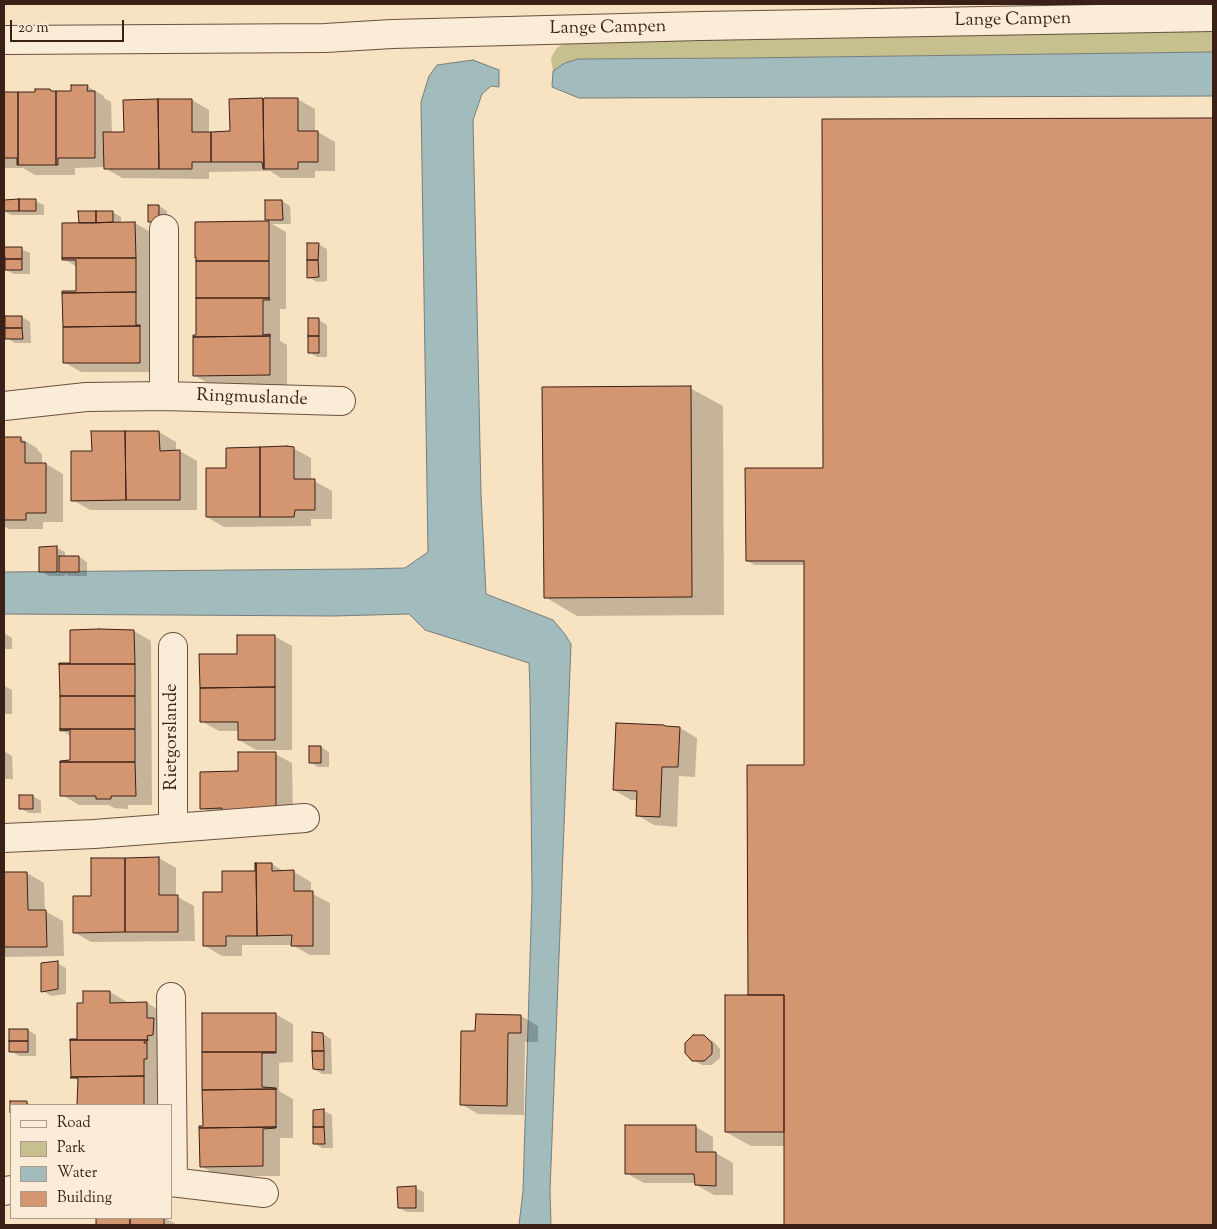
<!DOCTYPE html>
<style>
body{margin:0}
#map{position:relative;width:1217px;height:1229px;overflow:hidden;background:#f7e2c1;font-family:"Sorts Mill Goudy",serif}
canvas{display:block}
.frame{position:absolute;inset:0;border:5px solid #3a2016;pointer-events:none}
.legend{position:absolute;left:10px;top:1104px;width:162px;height:115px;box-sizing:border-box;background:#faecd7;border:1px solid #ad9a8a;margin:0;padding:6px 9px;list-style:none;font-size:15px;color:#3a2016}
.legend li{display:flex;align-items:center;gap:10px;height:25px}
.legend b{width:25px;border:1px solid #ad9a8a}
.scale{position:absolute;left:10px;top:20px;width:114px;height:22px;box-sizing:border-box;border:2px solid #3a2016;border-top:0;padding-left:6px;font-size:15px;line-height:18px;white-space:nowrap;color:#3a2016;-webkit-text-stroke:4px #faecd7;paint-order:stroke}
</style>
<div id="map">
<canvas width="1217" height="1229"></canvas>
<div class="frame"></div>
<ul class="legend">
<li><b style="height:6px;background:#faecd7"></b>Road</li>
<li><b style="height:14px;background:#c5c08d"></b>Park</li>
<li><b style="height:14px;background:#a2bbbd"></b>Water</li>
<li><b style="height:14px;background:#d49671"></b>Building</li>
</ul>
<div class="scale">20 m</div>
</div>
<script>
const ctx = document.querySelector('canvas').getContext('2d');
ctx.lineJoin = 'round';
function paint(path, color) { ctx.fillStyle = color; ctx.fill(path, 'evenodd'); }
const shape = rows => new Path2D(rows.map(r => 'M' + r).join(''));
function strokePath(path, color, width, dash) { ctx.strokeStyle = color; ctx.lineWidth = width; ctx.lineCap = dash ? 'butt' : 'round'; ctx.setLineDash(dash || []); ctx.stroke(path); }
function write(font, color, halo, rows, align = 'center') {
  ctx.font = font + ' "Sorts Mill Goudy",serif'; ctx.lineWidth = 4.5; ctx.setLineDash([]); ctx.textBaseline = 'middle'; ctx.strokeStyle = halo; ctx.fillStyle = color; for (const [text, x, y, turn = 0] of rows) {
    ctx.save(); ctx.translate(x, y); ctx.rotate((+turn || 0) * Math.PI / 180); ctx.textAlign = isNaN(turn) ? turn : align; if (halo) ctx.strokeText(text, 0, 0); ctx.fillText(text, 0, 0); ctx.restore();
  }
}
paint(shape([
 [1213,31,1213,52,743,58,578,59,565,63,553,71,551,58,556,49,561,45,572,39]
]), '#c5c08d');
const water = shape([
 [1213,52,1213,96,579,98,552,87,553,71,565,63,578,59,743,58,1213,52],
 [473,60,499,70,499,87,491,86,482,94,473,120,481,494,486,594,553,620,564,633,571,644,550,1191,551,1225,519,1225,523,1191,532,894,530,690,529,663,425,630,409,614,333,616,4,614,4,572,360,569,405,568,428,552,421,102,429,76,437,65,473,60]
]);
paint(water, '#a2bbbd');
strokePath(water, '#787d7a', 1);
paint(shape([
 [87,86,104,96,104,98,111,102,112,133,125,133,192,100,209,110,209,133,231,132,297,99,315,109,315,132,318,132,335,142,335,171,315,171,315,178,281,178,270,171,209,172,209,179,122,178,105,168,105,167,75,168,75,175,35,175,23,168,4,168,4,93,36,93,50,90,54,92,72,92],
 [823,120,1213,120,1213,1225,785,1225,785,1146,751,1146,726,1132,753,996,805,766,805,565,755,565,747,561,824,469],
 [4,201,35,201,44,205,44,215,11,215,4,211],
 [282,201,290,206,291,224,272,224,286,232,286,309,280,309,280,341,287,345,287,385,211,385,194,375,197,336,197,223,272,222,266,219],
 [159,206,167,211,167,226,158,226,150,222],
 [112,212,121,217,121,224,135,223,152,233,157,372,81,372,64,362,77,292,77,267,64,259,83,224],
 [318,244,327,249,327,281,317,282,308,277],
 [21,249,30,253,30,274,14,274,6,270],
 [7,317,22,317,30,322,31,343,15,343,7,338],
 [319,320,327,325,327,357,317,357,309,352],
 [690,388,723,406,724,615,577,616,545,597],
 [93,432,159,432,176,442,176,451,180,451,197,461,197,510,90,510,73,500,93,452],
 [4,438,20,438,37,448,38,451,42,454,42,464,46,464,63,474,63,522,43,522,43,529,9,529,4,526],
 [293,448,311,458,311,481,314,481,332,491,332,519,311,519,311,526,224,527,207,517,227,469],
 [57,548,65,552,65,557,79,557,87,562,87,576,69,576,65,574,65,576,49,576,41,571],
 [108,631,134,631,151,641,152,805,128,805,128,809,114,808,109,805,79,805,62,795,71,762,71,736,61,730,71,664],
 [4,633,12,638,12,649,4,649],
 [274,636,292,646,292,750,256,750,239,740,239,731,219,731,201,721,239,655],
 [4,686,12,690,12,714,4,714],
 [667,728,680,728,697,738,695,777,679,776,677,827,654,825,637,815,638,800,631,800,614,790],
 [321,747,329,752,329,767,318,767,310,762],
 [4,751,12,756,13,779,4,779],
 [275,754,292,763,293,817,219,818,202,808,240,772],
 [33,796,41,801,41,813,29,813,20,808],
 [159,858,176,868,176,896,194,906,195,941,91,942,74,932,92,897],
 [272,864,285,872,294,872,311,882,311,893,330,903,330,955,310,955,292,945,242,945,242,956,222,956,205,946,224,893,256,872],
 [4,873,27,873,44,883,45,911,63,921,64,956,4,957],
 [57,963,66,968,66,994,51,996,43,991],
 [110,992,127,1002,127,1004,147,1003,164,1013,164,1051,158,1051,164,1054,161,1105,79,1105,79,1081,72,1077,84,1004],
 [275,1014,293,1024,293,1062,279,1063,279,1091,293,1099,293,1138,280,1138,280,1176,218,1176,201,1166,204,1127],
 [521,1016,538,1026,538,1042,525,1042,524,1115,478,1114,461,1104,476,1032],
 [28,1030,36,1035,36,1056,19,1056,11,1051],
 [314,1034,323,1034,331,1039,332,1074,322,1074,314,1069],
 [704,1036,713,1041,720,1049,720,1058,712,1065,702,1065,693,1060],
 [11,1102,26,1102,32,1105,11,1105,11,1123],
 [324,1111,332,1115,333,1148,322,1148,314,1143],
 [627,1126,696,1127,713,1137,713,1153,716,1153,733,1163,733,1195,714,1195,696,1185,696,1183,644,1183,626,1173],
 [415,1188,424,1192,424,1212,407,1212,399,1208],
 [97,1218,165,1218,178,1225,97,1225]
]), '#0003');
const building = shape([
 [71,85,88,85,87,91,95,91,95,158,58,158,58,165,56,165,56,91,71,91,71,85],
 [35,89,50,89,51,91,56,91,56,165,18,165,18,92,35,92,35,89],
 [4,92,18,92,18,165,17,165,17,158,4,158,4,92],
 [262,98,263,99,264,169,263,169,262,162,211,162,211,132,230,131,229,99,262,98],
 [265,98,298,98,298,131,318,131,318,162,298,162,298,169,264,169,263,99,265,98],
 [158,99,159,169,104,169,103,132,124,132,123,100,158,99],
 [158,99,192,99,192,132,211,132,211,162,192,162,192,169,159,169,158,99],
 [1213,118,1213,1225,784,1225,784,995,748,995,747,765,804,765,804,561,746,561,745,468,823,468,822,119,1213,118],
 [19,199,36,199,36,211,19,211,19,199],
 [19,199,19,211,4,211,4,200,19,199],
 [265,200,282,200,283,220,265,220,265,200],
 [148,205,159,205,159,222,148,222,148,205],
 [78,211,96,211,96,223,79,223,78,211],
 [96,211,113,211,113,222,96,223,96,211],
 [269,221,269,261,196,261,196,257,195,258,195,222,269,221],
 [135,222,136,258,62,258,62,223,135,222],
 [307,243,319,243,318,260,307,260,307,243],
 [4,247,22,247,22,259,5,259,4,247],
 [62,258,136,258,136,292,62,293,62,291,76,291,76,260,62,260,62,258],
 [5,259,22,259,22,270,5,270,5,259],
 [307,260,318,260,319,277,307,278,307,260],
 [196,261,269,261,269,298,196,298,196,261],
 [136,292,136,325,140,325,140,326,63,327,62,293,136,292],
 [196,298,269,298,270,300,263,300,263,335,270,334,270,336,193,337,193,335,196,335,196,298],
 [5,316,22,316,22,328,5,328,5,316],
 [308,318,319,318,319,336,308,336,308,318],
 [140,326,140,363,63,363,63,327,140,326],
 [5,328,22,328,23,339,5,339,5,328],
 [270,336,270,375,193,376,193,337,270,336],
 [308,336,319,336,319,353,308,353,308,336],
 [691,386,692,597,544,598,542,387,691,386],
 [91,431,125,431,126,500,71,501,71,451,92,451,91,431],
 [125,431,159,431,160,451,180,450,180,500,126,500,125,431],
 [4,437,21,437,21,442,25,442,25,463,46,463,46,513,26,513,26,520,4,520,4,437],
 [287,446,294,447,294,479,315,479,315,510,295,510,294,517,260,517,260,447,287,446],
 [260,447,260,517,206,517,206,468,226,468,226,448,260,447],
 [57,546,57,572,39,572,39,547,57,546],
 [59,556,79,556,79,572,59,572,59,556],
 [99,629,134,630,135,664,59,664,59,663,70,663,70,630,99,629],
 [237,635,275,635,275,687,200,688,199,654,237,654,237,635],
 [59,664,135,664,135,696,60,696,59,664],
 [275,687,275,740,238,740,238,722,200,722,200,688,275,687],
 [60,696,135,696,135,729,60,729,60,696],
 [616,723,664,725,665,726,680,727,678,767,662,767,660,817,636,816,637,791,613,790,616,723],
 [60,729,135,729,135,762,60,762,60,761,70,760,70,730,60,731,60,729],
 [309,746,321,746,321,763,309,763,309,746],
 [238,752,276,752,276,808,244,809,244,815,222,815,222,808,200,809,200,772,238,771,238,752],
 [60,762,135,762,136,796,111,796,111,799,96,799,96,796,60,796,60,762],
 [19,795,33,795,33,809,19,809,19,795],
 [159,857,159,895,178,895,178,932,125,932,125,858,159,857],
 [91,858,125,858,125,932,73,933,73,896,91,896,91,858],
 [255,863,256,863,257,936,226,936,226,946,203,946,203,892,222,892,222,871,255,871,255,863],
 [256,863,272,863,272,871,294,870,294,891,313,891,313,946,291,946,292,935,257,936,256,863],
 [4,872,27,872,28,910,46,910,47,947,4,947,4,872],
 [58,961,58,989,41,992,41,963,58,961],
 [83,991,110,991,110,1003,147,1002,147,1018,154,1018,153,1035,147,1036,148,1040,70,1040,70,1039,77,1039,77,1003,83,1003,83,991],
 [725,995,784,995,784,1132,725,1132,725,995],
 [202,1013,276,1013,276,1052,202,1052,202,1013],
 [476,1014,521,1015,521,1033,508,1033,507,1106,460,1105,461,1031,475,1031,476,1014],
 [9,1029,28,1029,28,1041,9,1041,9,1029],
 [312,1032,323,1033,324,1051,312,1051,312,1032],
 [693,1035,704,1035,712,1043,712,1054,704,1061,692,1061,685,1053,685,1043,693,1035],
 [70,1040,148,1040,147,1042,144,1042,144,1043,147,1043,147,1059,144,1059,144,1076,71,1077,70,1040],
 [9,1041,28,1041,28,1052,9,1052,9,1041],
 [312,1051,324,1051,324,1070,313,1069,312,1051],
 [202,1052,276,1052,276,1053,262,1053,262,1087,276,1088,276,1089,202,1090,202,1052],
 [144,1076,144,1105,77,1105,78,1078,70,1078,71,1077,144,1076],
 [276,1089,276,1127,199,1128,199,1126,203,1126,202,1090,276,1089],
 [10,1101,27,1101,27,1105,11,1105,11,1113,10,1113,10,1101],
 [324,1109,324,1127,313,1127,313,1110,324,1109],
 [625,1125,696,1125,696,1152,716,1152,716,1186,695,1185,694,1174,625,1174,625,1125],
 [276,1127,276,1128,263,1129,263,1166,200,1167,199,1128,276,1127],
 [313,1127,324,1127,325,1144,313,1144,313,1127],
 [416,1186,416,1208,398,1208,397,1187,416,1186],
 [96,1218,130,1218,130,1225,96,1225,96,1218],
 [130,1218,164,1218,164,1225,130,1225,130,1218]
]);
paint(building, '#d49671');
strokePath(building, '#3a2016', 1);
const street = shape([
 [4,40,325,38,392,34,701,26,1213,17],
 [164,396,164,229],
 [4,406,86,397,164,396,341,401],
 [173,647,173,828],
 [4,838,94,834,305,818],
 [171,997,173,1182],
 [171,1182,264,1193],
 [4,1191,11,1190]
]);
strokePath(street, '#695041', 30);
strokePath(street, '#faecd7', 28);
write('18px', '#3a2016', '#faecd7', [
 ["Lange Campen",1013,21,-1],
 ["Lange Campen",608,29,-1],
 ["Ringmuslande",252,399,2],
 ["Rietgorslande",173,737,-90]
]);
</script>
